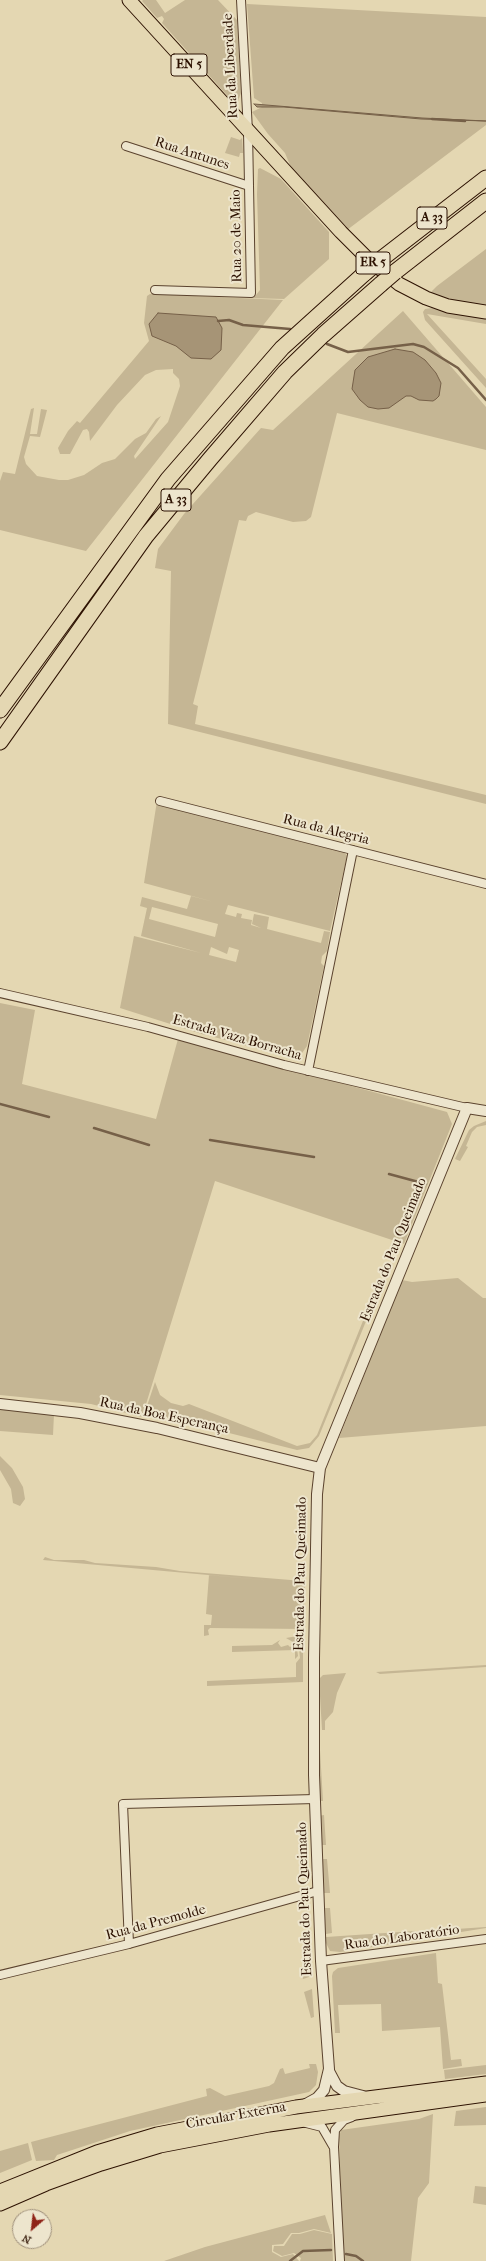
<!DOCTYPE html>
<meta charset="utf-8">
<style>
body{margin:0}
#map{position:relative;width:486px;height:2261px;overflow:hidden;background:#e4d7b2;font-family:"IM FELL French Canon",serif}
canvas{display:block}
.north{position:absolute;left:12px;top:2209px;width:40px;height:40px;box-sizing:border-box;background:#ede5cd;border:1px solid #a0917c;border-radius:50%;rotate:208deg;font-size:11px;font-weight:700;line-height:16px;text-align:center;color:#2d1202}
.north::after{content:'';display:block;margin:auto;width:14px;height:18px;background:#8f2418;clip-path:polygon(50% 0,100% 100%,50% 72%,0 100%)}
</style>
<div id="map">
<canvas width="486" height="2261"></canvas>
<div class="north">N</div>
</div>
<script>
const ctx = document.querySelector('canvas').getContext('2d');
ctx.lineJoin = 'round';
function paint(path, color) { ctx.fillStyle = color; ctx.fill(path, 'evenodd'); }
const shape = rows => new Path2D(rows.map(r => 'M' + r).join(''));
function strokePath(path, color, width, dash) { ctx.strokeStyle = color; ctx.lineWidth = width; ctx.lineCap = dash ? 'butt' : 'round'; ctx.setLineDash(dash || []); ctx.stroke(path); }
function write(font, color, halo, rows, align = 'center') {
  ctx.font = font + ' "IM FELL French Canon",serif'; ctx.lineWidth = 4; ctx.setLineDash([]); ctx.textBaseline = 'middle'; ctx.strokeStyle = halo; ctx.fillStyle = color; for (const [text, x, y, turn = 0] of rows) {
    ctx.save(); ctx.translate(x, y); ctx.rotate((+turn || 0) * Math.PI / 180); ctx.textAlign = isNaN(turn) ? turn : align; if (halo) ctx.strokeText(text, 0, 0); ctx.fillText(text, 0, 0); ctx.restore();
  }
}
paint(shape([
 [143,0,156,0,165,13,185,0,218,0,237,20,241,93,238,101,233,102,162,23,164,19,162,16,157,18,142,1],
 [247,4,486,17,486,125,347,230,292,170,285,153,268,134,252,112,262,107,262,103,254,98],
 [231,137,240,140,242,138,243,153,240,153,239,157,225,153],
 [260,168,281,179,329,232,329,259,284,299,250,298,256,295,260,290,257,194,258,169],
 [486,249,486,307,429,294,437,286],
 [150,294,283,300,86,551,0,530,0,481,3,472,15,474,31,409,34,408,30,434,37,434,41,409,47,410,40,437,30,436,24,457,26,464,37,476,59,480,68,480,84,475,102,463,115,459,135,439,146,433,156,419,161,416,134,456,135,459,168,422,180,386,179,379,173,373,173,369,156,370,145,375,117,405,90,441,89,432,87,429,83,430,70,454,60,454,58,448,68,431,77,421,80,423,149,341,144,323,147,296],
 [432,308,486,318,486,324,427,314,486,379,486,388,425,320,423,312,425,309],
 [403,311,486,407,486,450,337,413,311,517,306,521,293,522,256,512,248,516,246,521,239,520,193,704,198,706,195,724,486,795,486,804,168,724,171,571,155,568,158,549,184,514,261,428,273,430],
 [157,801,342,849,347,856,330,931,228,905,225,914,236,917,237,913,242,914,241,918,252,920,251,925,261,928,252,924,254,914,269,917,267,929,321,943,324,931,330,932,327,951,322,956,321,963,324,966,307,1046,302,1053,290,1057,214,1037,209,1032,205,1035,120,1008,134,936,201,953,141,936,147,908,140,906,142,897,187,909,191,896,214,902,144,883],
 [152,907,218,924,215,937,149,919],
 [211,947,227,954,229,947,239,950,236,962,209,955],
 [0,1003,35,1010,22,1084,156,1119,178,1039,447,1112,452,1124,404,1244,215,1181,142,1417,91,1404,0,1395],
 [486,1121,486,1125,477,1127,472,1132,466,1146,468,1147,460,1161,455,1159,469,1130,474,1126],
 [458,1278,483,1298,486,1298,486,1426,339,1438,402,1280,412,1282],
 [371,1301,372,1303,371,1309,319,1436,309,1448,297,1450,145,1412,155,1382,160,1395,171,1403,183,1406,189,1404,297,1446,310,1443,317,1435],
 [0,1408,54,1414,53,1435,0,1431],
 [0,1456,12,1468,23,1487,25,1499,20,1506,13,1503,11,1489,0,1470],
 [45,1557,54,1560,84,1560,95,1563,156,1567,180,1571,303,1581,305,1584,303,1629,210,1628,208,1630,209,1635,204,1636,204,1625,211,1625,212,1615,206,1614,209,1575,285,1582,43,1560],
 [303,1635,303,1682,207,1686,207,1681,296,1677,296,1663,300,1658,299,1649,297,1649,298,1656,295,1659,295,1650,232,1652,232,1646,272,1645,280,1640,278,1643,281,1647,288,1645,290,1647,293,1645,293,1642,286,1638],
 [486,1665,486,1667,380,1674,376,1672],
 [346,1673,337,1693,333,1712,325,1721,325,1730,322,1730,319,1679,323,1675],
 [317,1733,319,1733,323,1801,317,1801],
 [324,1815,326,1845,320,1845,318,1816],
 [321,1859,327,1859,330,1893,323,1893],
 [323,1908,330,1908,332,1933,326,1934],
 [486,1927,486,1928,430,1937,427,1935,427,1931],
 [415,1931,416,1936,411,1941,340,1952,330,1951,326,1943,326,1937],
 [436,1953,438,1983,442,1984,451,2060,461,2059,462,2066,443,2069,440,2027,382,2031,381,2004,338,2005,340,2033,335,2033,332,1976,333,1972,338,1968],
 [312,1967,312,1976,303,1979,300,1970],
 [312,1989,314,2017,311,2018,304,1992],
 [309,2064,316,2064,318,2072,316,2085,309,2092,130,2131,57,2155,54,2160,36,2161,31,2142,207,2096,206,2089,210,2088,225,2096,269,2086,274,2083,280,2069,283,2068,285,2074,310,2068],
 [486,2065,486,2074,445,2079,444,2070],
 [486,2107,486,2125,454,2126,456,2111],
 [433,2114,429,2183,418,2198,411,2261,343,2261,339,2137,341,2130,419,2119],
 [28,2143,32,2160,0,2173,0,2151],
 [475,2186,486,2187,486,2205,473,2203],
 [325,2215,331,2233,314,2229,299,2233,291,2233,283,2244,272,2245,272,2252,281,2257,293,2254,299,2261,164,2261,205,2247],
 [314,2230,332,2234,333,2261,300,2261,301,2258,294,2253,282,2256,273,2251,274,2246,284,2246,292,2234,300,2234]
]), '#c5b694');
const water = shape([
 [254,104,422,118,486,121,421,119,284,107,257,107,254,104],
 [158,313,216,317,222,328,221,350,211,359,191,358,176,346,152,336,149,324,158,313],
 [395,349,413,352,425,360,436,373,441,383,439,396,436,399,433,401,419,400,411,396,406,396,389,408,378,409,368,407,360,400,352,389,355,370,368,357,395,349]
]);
paint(water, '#a69476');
strokePath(water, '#766048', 1);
strokePath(shape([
 [432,119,465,121],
 [218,321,229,320,243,325,290,329],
 [327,344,348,352,413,344,424,347,458,368,486,400],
 [0,1104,49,1117],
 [94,1128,149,1145],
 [210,1140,314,1157],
 [389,1174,426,1184],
 [346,2254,356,2256,363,2261],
 [290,2261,303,2251,331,2250]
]), '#766048', 2.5);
const minor = shape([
 [126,146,249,186],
 [155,290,251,293,248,131,241,0],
 [160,801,486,884],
 [0,993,148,1027,284,1065,467,1108],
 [308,1071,353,850],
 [129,1944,123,1804,315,1799],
 [321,1961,486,1939],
 [0,1975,129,1944,318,1891],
 [306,2123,322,2127,333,2146],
 [340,2261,334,2147,335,2130,344,2120,352,2117]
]);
const tertiary = shape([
 [0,1404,80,1413,157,1428,320,1468],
 [329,2071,337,2086,344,2091,363,2096],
 [306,2104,317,2098,324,2090,329,2069,321,1961,314,1775,314,1658,317,1494,320,1468,467,1108,486,1111]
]);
const primary = shape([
 [129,0,341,232,368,259,399,284,426,298,448,306,486,312],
 [0,2191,97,2152,157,2134,296,2107,486,2083],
 [0,2204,46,2184,101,2164,160,2146,269,2125,486,2095]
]);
const motorway = shape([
 [380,260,486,178],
 [395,272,486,201],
 [0,710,168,479,282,348,365,273],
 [0,742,146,536,210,459,285,372,323,335,381,284]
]);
strokePath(minor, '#5b432e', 10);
strokePath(tertiary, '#5b432e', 12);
strokePath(primary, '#2d1202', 15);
strokePath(motorway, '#2d1202', 17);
strokePath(minor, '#ede5cd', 8);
strokePath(tertiary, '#ede5cd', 10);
strokePath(primary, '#e4d7b2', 13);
strokePath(motorway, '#e4d7b2', 15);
const motorwayBridge = shape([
 [365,273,380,260],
 [381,284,395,272]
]);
strokePath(motorwayBridge, '#2d1202', 17, []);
strokePath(motorwayBridge, '#e4d7b2', 15);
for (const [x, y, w] of [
 [189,65,36],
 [432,218,30],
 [373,263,34],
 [176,500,30]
]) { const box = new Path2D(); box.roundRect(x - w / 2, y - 11, w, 22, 3); ctx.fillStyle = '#ede5cd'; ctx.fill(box); strokePath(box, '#2d1202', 1); }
write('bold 13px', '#2d1202', null, [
 ["EN 5",189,65],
 ["A 33",432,218],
 ["ER 5",373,263],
 ["A 33",176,500]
]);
write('14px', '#2d1202', '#ede5cd', [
 ["Rua da Liberdade",231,66,-93],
 ["Rua Antunes",192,154,18],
 ["Rua 20 de Maio",237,236,-91],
 ["Rua da Alegria",326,830,14],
 ["Estrada Vaza Borracha",237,1038,16],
 ["Estrada do Pau Queimado",394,1250,-68],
 ["Rua da Boa Esperança",164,1416,12],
 ["Estrada do Pau Queimado",301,1574,-89],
 ["Estrada do Pau Queimado",305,1899,-92],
 ["Rua da Premolde",156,1923,-15],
 ["Rua do Laboratório",402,1938,-8],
 ["Circular Externa",236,2116,-10]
]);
</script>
